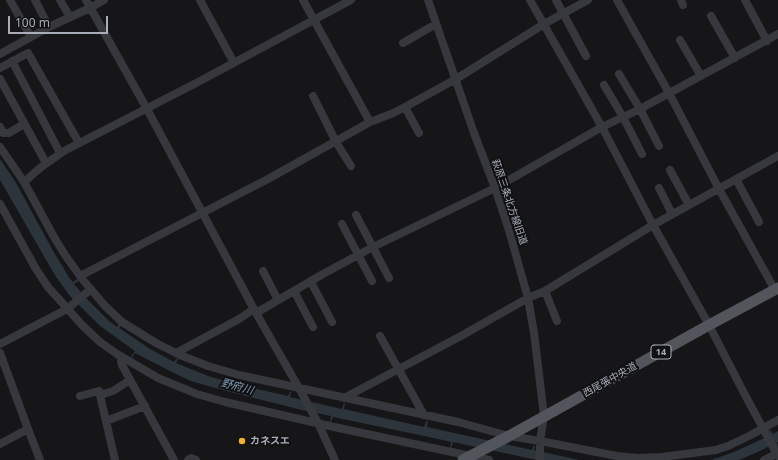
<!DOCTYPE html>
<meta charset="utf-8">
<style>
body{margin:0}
#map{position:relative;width:778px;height:460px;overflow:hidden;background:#161618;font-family:"Noto Sans",sans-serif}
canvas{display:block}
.scale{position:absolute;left:8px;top:16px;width:100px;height:18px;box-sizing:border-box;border:2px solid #a8adb8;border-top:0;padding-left:5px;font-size:12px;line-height:14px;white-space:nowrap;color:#a8adb8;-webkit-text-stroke:3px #111113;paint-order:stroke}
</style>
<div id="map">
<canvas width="778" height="460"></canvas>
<div class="scale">100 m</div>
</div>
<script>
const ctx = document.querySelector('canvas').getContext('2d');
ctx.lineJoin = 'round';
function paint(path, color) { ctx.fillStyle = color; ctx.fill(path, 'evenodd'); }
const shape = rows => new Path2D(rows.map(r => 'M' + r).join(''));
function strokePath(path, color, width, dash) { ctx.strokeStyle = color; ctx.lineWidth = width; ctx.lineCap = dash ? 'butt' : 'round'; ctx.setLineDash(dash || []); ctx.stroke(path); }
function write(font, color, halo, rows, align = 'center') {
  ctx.font = font + ' "Noto Sans","Noto Sans JP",sans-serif'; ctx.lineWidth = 4; ctx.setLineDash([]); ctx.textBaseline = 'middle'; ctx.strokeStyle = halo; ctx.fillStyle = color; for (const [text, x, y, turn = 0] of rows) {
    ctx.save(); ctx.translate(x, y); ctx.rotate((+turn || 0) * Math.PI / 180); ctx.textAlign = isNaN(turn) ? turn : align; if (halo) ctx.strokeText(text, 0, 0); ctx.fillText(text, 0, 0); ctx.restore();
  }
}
paint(shape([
 [0,159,15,181,52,249,70,279,73,282,79,278,80,280,74,284,80,291,88,300,109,321,117,327,120,322,122,324,119,328,150,349,174,362,177,358,178,359,176,363,208,376,239,385,288,396,290,392,291,392,290,397,311,402,342,409,344,403,345,403,344,409,424,427,427,420,428,420,427,427,532,450,534,445,535,446,534,450,579,460,537,460,453,442,451,448,450,448,451,442,434,438,333,417,331,422,330,422,331,416,302,410,230,392,191,381,174,373,135,353,131,359,130,358,135,351,100,326,70,296,56,277,0,180],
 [770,429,773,434,778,431,778,442,777,442,778,448,775,443,760,451,739,460,711,460,734,452,771,435,769,430]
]), '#2c353c');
strokePath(shape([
 [10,0,31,37],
 [35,0,49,27],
 [60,0,70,17],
 [86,0,147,109,256,313,299,388,317,421,335,460],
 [200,0,234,63],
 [303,0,370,122],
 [428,0,474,133,495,188,508,227,528,298,534,333,544,416,540,441,540,460],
 [530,0,602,127,653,225,709,325,745,395,778,456],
 [556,0,586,56],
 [617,0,669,93,719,189,775,290],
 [681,0,683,5],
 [745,0,767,41],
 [711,16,735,58],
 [680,40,701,76],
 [403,43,436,24],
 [0,54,49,27,90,8,104,0],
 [12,61,60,153],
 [0,68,28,53,79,143],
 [619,74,640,109,659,146],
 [0,79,46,163],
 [604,85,623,117,642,154],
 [313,96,336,142,351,166],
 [405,107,419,133],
 [0,127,3,133,9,133,24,124],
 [0,147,24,182,54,237,65,255,83,280,105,306,122,322,156,343,180,355,208,366,239,375,458,422,509,436,540,441,617,456,638,458,662,457,716,450,728,446,749,436,778,420],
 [670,170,689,205],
 [736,179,759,222],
 [24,182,40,168,64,151,200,81,351,0],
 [659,188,672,214],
 [0,204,36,269,48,287,82,325,100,342,117,354,158,378,197,394,225,402,334,427,489,460],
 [356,215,389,278],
 [342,224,372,281],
 [263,271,278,300],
 [80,276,268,179,370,122,391,114,405,107,456,79,544,24,588,0],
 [311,282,332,322],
 [294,291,313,327],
 [545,291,557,321],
 [256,313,323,274,373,247,495,188,602,127,640,109,778,34],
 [380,336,424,415],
 [0,344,67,309,91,289],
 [0,353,28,429,40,460],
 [176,353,239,319,254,309],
 [122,358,121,361,122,365,174,460],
 [100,395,113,391,130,380],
 [80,396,99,391,115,460],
 [344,398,461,336,528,298,545,291,653,225,778,156],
 [106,421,145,406],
 [0,444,28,429],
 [188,460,191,458,196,460],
 [764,460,778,453]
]), '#37383d', 8);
strokePath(shape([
 [463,460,509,436,709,325,778,288]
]), '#53555c', 11);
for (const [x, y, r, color] of [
 [242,441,4,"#f2b134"]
]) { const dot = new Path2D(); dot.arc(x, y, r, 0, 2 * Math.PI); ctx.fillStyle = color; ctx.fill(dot); strokePath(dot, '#111113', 1.5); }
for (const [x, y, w] of [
 [661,352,20]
]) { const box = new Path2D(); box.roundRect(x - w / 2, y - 7, w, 14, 3); ctx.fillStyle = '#111113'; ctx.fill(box); strokePath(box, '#a8adb8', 1); }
write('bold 9px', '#a8adb8', null, [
 ["14",661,352]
]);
write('10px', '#a8adb8', '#111113', [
 ["萩原三条北方線旧道",509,202,71],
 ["西尾張中央道",610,380,-29]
]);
write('bold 10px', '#a8adb8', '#111113', [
 ["カネスエ",250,441]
], 'left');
write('italic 11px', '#7f9bb3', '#111113', [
 ["野府川",237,387,15]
]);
</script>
